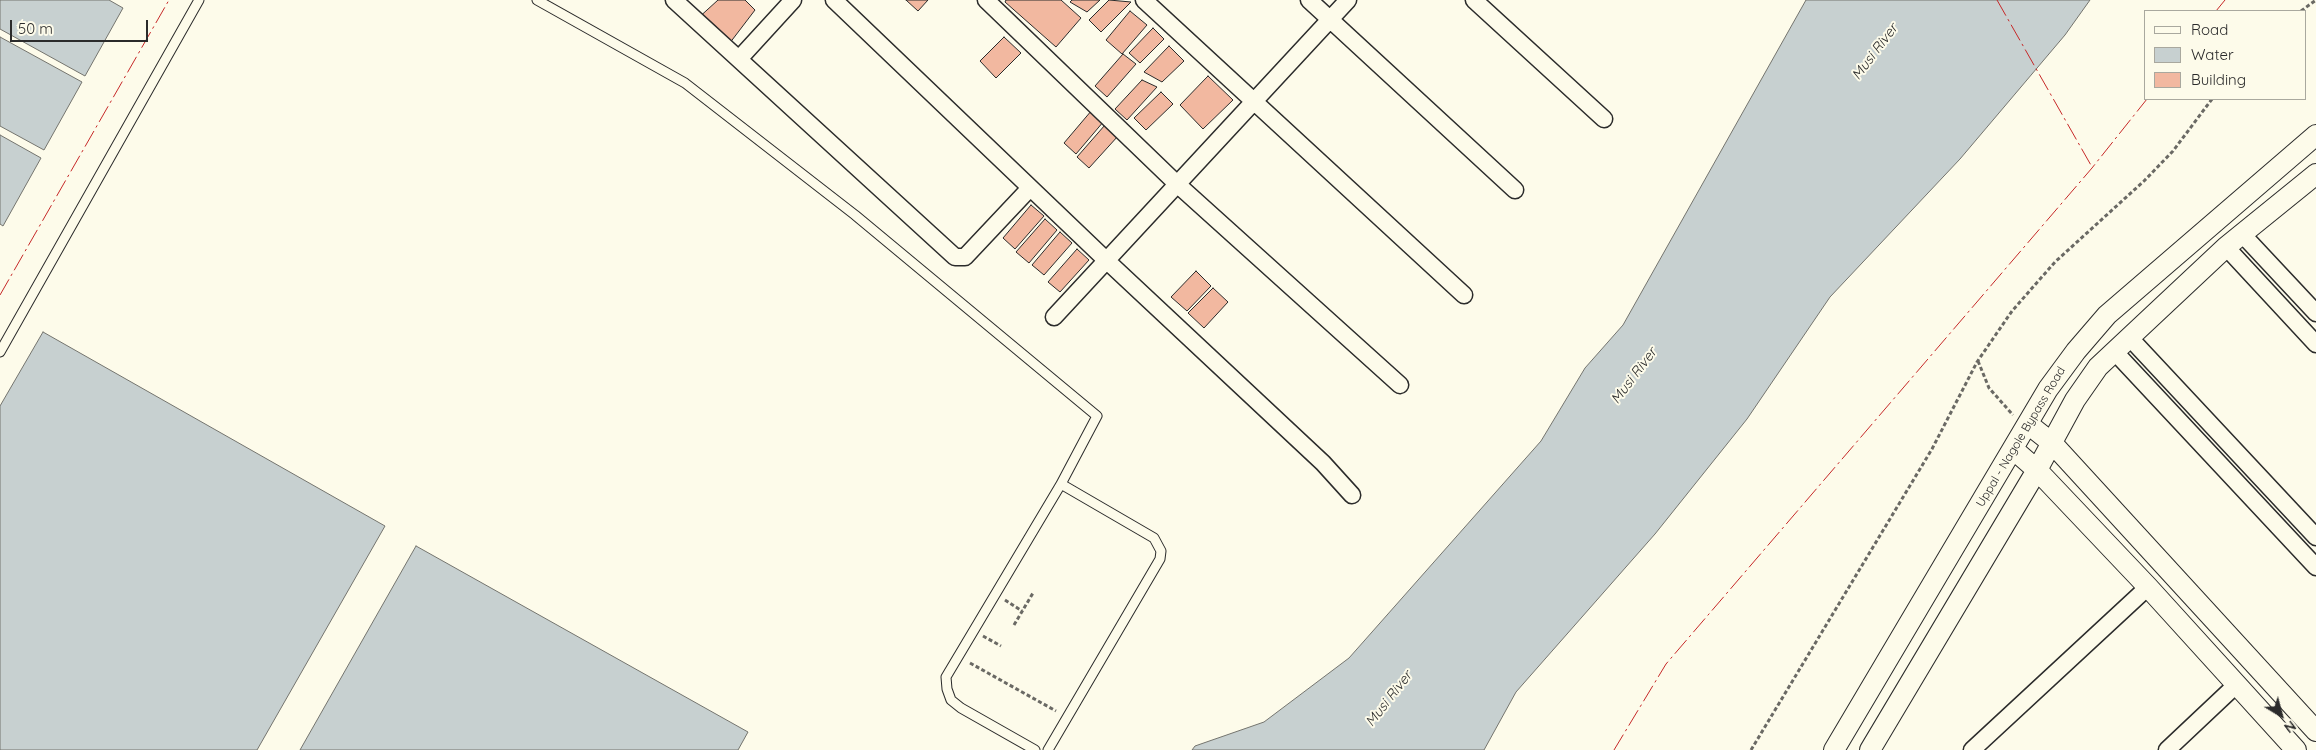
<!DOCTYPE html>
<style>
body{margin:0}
#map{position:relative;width:2316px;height:750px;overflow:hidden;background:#fdfbea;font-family:Quicksand,sans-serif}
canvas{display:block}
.legend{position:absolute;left:2144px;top:10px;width:162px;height:90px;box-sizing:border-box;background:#fdfbea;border:1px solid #a9a89e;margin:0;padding:6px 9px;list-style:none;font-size:15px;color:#2b2b2b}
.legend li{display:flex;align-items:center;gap:10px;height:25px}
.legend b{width:25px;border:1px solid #a9a89e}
.north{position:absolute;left:2256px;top:690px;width:50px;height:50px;-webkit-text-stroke:4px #fdfbea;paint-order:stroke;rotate:143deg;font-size:14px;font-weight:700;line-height:20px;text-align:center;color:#2b2b2b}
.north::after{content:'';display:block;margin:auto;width:18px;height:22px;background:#2b2b2b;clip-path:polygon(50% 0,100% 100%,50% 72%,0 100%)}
.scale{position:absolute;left:10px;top:20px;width:138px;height:22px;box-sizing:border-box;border:2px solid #2b2b2b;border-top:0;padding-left:6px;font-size:15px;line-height:18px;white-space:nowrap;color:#2b2b2b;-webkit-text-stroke:4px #fdfbea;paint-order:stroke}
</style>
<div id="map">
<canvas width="2316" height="750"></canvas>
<ul class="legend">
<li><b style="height:6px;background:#fdfbea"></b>Road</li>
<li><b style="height:14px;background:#c7d0d0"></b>Water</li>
<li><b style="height:14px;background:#f2b8a0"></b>Building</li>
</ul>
<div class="north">N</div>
<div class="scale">50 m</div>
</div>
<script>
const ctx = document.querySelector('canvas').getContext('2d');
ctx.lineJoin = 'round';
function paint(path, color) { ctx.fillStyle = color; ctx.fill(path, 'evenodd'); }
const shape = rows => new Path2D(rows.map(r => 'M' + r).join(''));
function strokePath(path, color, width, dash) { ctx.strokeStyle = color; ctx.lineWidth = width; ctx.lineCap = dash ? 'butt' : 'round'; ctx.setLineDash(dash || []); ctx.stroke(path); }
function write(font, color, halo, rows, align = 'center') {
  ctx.font = font + ' Quicksand,sans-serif'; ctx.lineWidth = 4; ctx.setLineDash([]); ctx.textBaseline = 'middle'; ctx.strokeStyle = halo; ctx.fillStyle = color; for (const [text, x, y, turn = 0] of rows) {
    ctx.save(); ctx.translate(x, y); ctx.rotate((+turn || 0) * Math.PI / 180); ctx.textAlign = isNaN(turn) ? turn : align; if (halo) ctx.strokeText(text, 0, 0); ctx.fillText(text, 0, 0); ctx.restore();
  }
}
const water = shape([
 [0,0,109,0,123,8,85,76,0,29,0,0],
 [1806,0,2090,0,2065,35,1960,159,1830,297,1747,419,1655,534,1516,692,1484,750,1192,750,1195,746,1264,722,1349,658,1541,441,1585,368,1623,325,1806,0],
 [0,37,82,82,44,150,0,126,0,37],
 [0,135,41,158,3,226,0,224,0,135],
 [43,332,385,526,257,750,0,750,0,406,43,332],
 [416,546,748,732,738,750,300,750,416,546]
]);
paint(water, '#c7d0d0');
strokePath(water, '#74746e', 1);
const building = shape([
 [718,0,745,0,755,10,726,48,696,20,718,0],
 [906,0,928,0,918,11,906,0],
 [1006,0,1061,0,1081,18,1056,47,1005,2,1006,0],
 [1072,0,1100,0,1087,12,1070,2,1072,0],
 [1109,0,1131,2,1101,32,1089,20,1109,0],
 [1130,11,1147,25,1122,54,1106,40,1130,11],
 [1153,28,1164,39,1140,63,1129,53,1153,28],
 [1004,37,1021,53,996,78,980,61,1004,37],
 [1169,46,1184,61,1162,82,1144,72,1169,46],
 [1123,54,1136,64,1107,97,1095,86,1123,54],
 [1208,76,1233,100,1203,129,1180,105,1208,76],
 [1142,80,1157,87,1127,120,1115,109,1142,80],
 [1161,92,1173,104,1146,130,1134,118,1161,92],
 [1092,110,1104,121,1076,154,1064,143,1092,110],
 [1105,125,1118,136,1089,168,1077,157,1105,125],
 [1031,205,1044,216,1015,249,1003,238,1031,205],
 [1045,219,1057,230,1029,263,1016,252,1045,219],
 [1060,232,1072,243,1044,275,1032,265,1060,232],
 [1077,249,1089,260,1060,292,1048,282,1077,249],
 [1196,271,1211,286,1187,311,1171,297,1196,271],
 [1213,288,1228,302,1204,328,1188,313,1213,288]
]);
paint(building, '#f2b8a0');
strokePath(building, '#2b2b2b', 1);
const service = shape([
 [537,0,685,83,855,215,1097,416,1061,484,946,677,947,689,951,700,961,708,1035,750],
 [0,352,199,0],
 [1048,750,1160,559,1161,551,1154,538,1061,484]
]);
const minor = shape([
 [674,0,955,257,965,257,1030,188],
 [834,0,1106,260,1323,463,1352,495],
 [986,0,1177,184,1400,385],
 [1144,0,1464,295],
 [1309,0,1515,190],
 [1474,0,1604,119],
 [739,59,793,0],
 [2243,235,2316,313],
 [2226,247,2316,344],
 [1054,317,1348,0],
 [2129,337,2316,537],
 [2114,351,2316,567],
 [1972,750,2148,587],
 [2167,750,2236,685]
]);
const tertiary = shape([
 [2028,424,2052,443,2316,731],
 [2013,449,2037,470,2148,587,2296,750],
 [1834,750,2048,389,2076,351,2107,315,2316,135],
 [1870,750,2037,470,2075,400,2098,367,2226,247,2316,174]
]);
strokePath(service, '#2b2b2b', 11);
strokePath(minor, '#2b2b2b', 19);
strokePath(tertiary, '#2b2b2b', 22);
strokePath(shape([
 [2301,11,2316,0],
 [1978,361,1989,388,2013,415],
 [1005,600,1022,611],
 [1014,625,1033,593],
 [983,636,1001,646],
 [970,663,1056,711],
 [1751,750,1932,449,1977,362,2012,311,2055,262,2144,181,2173,151,2212,99]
]), '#6a6964', 3, [4, 2.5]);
strokePath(service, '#fdfbea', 9);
strokePath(minor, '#fdfbea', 16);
strokePath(tertiary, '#fdfbea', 20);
strokePath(shape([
 [1997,0,2092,167],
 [2216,11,2225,0],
 [0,295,169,0],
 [1614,750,1666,664,2092,168,2147,99]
]), '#c62828', 1, [18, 4, 2.5, 4]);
write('12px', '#2b2b2b', '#fdfbea', [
 ["Uppal - Nagole Bypass Road",2021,437,-59]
]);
write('italic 14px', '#2b2b2b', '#fdfbea', [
 ["Musi River",1875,52,-53],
 ["Musi River",1634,376,-53],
 ["Musi River",1389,699,-52]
]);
</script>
